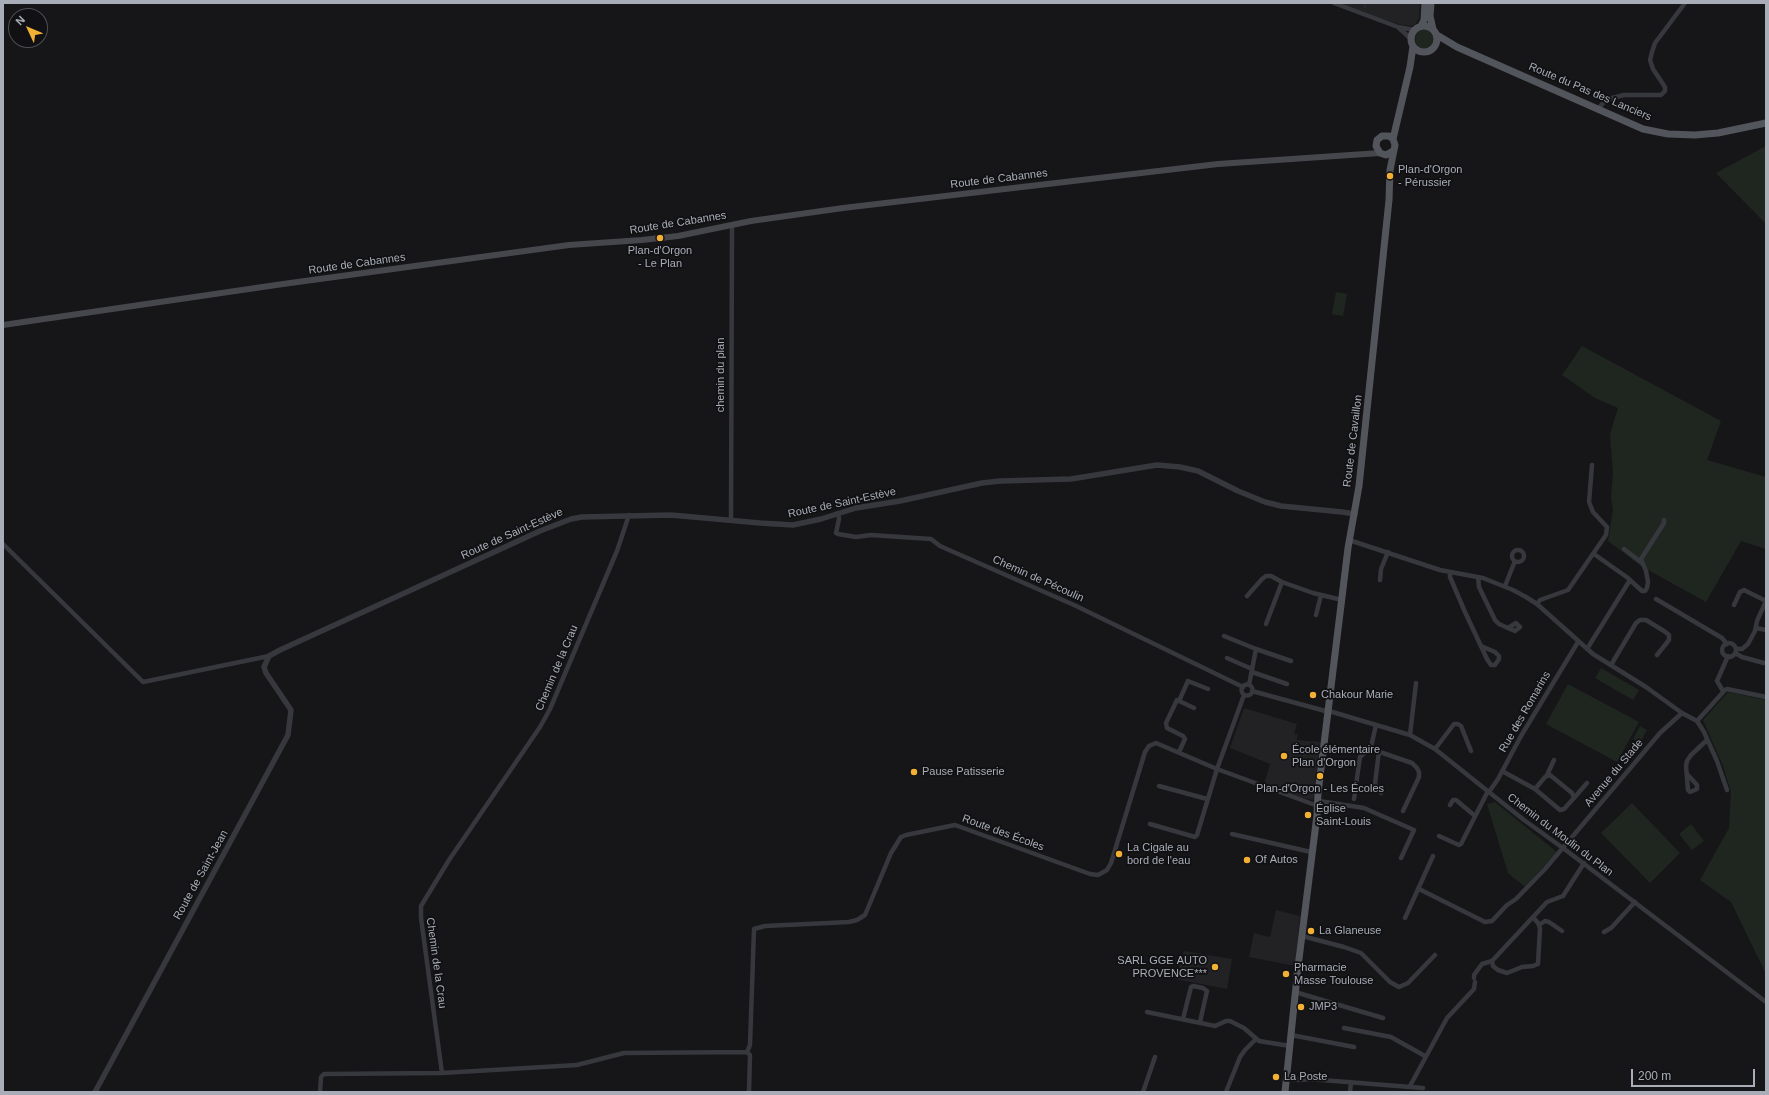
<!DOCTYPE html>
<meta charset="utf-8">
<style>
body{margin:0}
#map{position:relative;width:1769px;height:1095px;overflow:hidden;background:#161618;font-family:Arial,sans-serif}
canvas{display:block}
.frame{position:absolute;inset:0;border:4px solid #a8adb8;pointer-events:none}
.north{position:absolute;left:8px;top:8px;width:40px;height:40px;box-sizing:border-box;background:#111113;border:1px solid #4d4f55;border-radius:50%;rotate:314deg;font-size:11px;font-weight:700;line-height:16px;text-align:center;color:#a8adb8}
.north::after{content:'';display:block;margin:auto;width:14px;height:18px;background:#f2b134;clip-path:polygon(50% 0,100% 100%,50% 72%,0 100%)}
.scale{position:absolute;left:1631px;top:1069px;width:124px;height:18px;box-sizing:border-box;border:2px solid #a8adb8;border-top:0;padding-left:5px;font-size:12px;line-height:14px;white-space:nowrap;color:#a8adb8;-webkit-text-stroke:3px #111113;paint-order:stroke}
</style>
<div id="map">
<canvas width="1769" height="1095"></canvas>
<div class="frame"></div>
<div class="north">N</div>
<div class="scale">200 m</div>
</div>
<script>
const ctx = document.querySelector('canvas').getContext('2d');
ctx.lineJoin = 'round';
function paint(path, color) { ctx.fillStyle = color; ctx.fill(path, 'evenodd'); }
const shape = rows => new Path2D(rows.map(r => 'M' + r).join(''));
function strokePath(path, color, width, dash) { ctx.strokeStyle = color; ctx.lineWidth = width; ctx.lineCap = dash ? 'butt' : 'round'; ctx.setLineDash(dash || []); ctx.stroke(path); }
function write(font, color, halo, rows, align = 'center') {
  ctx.font = font + ' Arial,sans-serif'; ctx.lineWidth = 3.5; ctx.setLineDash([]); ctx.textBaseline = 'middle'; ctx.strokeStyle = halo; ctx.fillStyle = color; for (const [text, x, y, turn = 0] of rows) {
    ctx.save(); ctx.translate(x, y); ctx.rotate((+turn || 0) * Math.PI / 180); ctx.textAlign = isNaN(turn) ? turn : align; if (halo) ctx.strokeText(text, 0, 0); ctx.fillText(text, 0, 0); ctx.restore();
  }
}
paint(shape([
 [1336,3,1420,3,1419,18,1415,25,1410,26,1398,24],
 [1244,708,1297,724,1294,734,1298,734,1297,740,1320,742,1313,800,1299,797,1264,784,1270,764,1230,748],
 [1276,910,1300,916,1295,966,1249,957,1254,933,1270,937],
 [1184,951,1232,959,1227,989,1175,979]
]), '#222225');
paint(shape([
 '1415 39a10 10 0 1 1 20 0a10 10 0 1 1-20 0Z',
 [1766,146,1766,224,1716,173],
 [1336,292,1347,294,1343,316,1332,314],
 [1582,346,1721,421,1707,460,1766,477,1766,549,1741,541,1706,602,1641,566,1608,541,1613,509,1611,498,1613,473,1610,434,1618,408,1595,398,1562,375],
 [1601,668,1639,690,1633,700,1595,678],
 [1568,684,1639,722,1617,762,1546,724],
 [1728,692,1766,700,1766,974,1731,902,1700,880,1729,828,1731,792,1723,766,1703,720],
 [1640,726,1647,730,1640,743,1633,739],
 [1299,756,1317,758,1316,767,1298,764],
 [1495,802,1557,852,1525,887,1508,873,1487,804],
 [1632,803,1680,853,1650,883,1601,833],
 [1691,824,1704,841,1692,850,1679,834]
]), '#1e261f');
strokePath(shape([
 [1365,7,1365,3]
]), '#2c353c', 1);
strokePath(shape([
 [1334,3,1398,27,1415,30],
 [1399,28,1411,39],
 [1598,109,1603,103,1612,98,1624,95,1661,95,1665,91,1665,87,1653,69,1650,60,1652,52,1655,43,1685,3],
 [838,513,839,519,836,533,838,534,856,537,871,535,931,539,940,546,1074,605,1243,687],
 [731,520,732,225],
 [1349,540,1440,570,1483,578,1513,590,1526,597,1537,604,1593,654,1646,687,1682,713,1697,721,1704,732,1717,761,1727,790],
 [3,544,143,682,269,656],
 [1624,549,1642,563],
 '1512 556a6 6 0 1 1 12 0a6 6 0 1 1-12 0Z',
 [1450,572,1450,577,1465,612,1487,659,1491,665,1495,665,1499,659,1499,656,1495,652,1481,646],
 [1478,577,1479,587,1495,620,1499,624,1508,628,1515,631,1520,627,1516,623,1508,628],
 [1380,580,1381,569,1388,552],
 [1630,580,1642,591,1645,591,1647,588,1648,582,1646,571,1641,559,1664,523,1664,520],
 [1505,586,1515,561],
 [1247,596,1262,579,1266,576,1271,576,1282,582],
 [1656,599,1722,638,1727,644],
 [1537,604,1540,600,1568,590,1606,535,1607,527,1593,512,1589,502,1592,465],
 [1734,605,1740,592,1744,590,1766,601],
 [1316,615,1321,595],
 [1266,624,1282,582,1313,593,1342,600],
 [1756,628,1766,630],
 [1224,636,1256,649,1291,661],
 '1722 650a7 7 0 1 1 14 0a7 7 0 1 1-14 0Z',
 [1587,649,1630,580,1628,578,1594,554],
 [1736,649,1742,649,1748,644,1755,631,1757,621,1766,601],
 [1735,653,1742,657,1764,663],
 [1227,658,1252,669],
 [1611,665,1636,623,1640,620,1646,620,1664,631,1669,635,1669,640,1657,655],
 [1252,672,1287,684],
 '1241.5 690a5.5 5.5 0 1 1 11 0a5.5 5.5 0 1 1-11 0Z',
 [1249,685,1256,649],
 [1252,691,1329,712],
 [1723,691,1717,681,1728,656],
 [1179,701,1188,681,1208,689],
 [1329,711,1410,735,1435,749,1524,820,1567,851,1766,1002],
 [1697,721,1725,690,1727,689,1766,697],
 [1376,725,1371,747,1374,750,1412,763,1417,768,1419,772,1419,777,1403,811],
 [1410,735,1416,683],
 [1435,749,1454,724,1458,724,1461,726,1471,751],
 [1379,751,1375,784,1381,793],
 [1179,752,1185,739,1183,736,1167,728,1166,723,1177,700,1194,708],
 [1502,771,1535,789,1560,810,1564,809,1574,798,1572,793,1550,775,1545,777,1535,789],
 [1687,774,1697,785,1697,789,1690,792,1688,790,1686,766,1687,761,1691,755,1707,740],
 [1547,775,1554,760],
 [1159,786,1207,799],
 [1489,792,1498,779,1521,736,1578,642],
 [1574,798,1587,783],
 [1354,799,1360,757,1371,747],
 [1319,801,1364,808,1414,830,1401,858],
 [1450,805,1453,800,1456,800,1475,816],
 [1150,824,1195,837,1197,835,1217,769,1244,695],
 [1232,834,1311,852],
 [1439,836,1459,845,1461,844,1488,791],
 [1419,889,1485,922,1492,921,1507,905,1516,899,1545,869,1660,733,1682,713],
 [1533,917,1492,961,1493,966,1498,970,1507,973,1522,967,1533,966,1538,964,1540,928,1538,923,1533,917,1547,902,1563,896,1584,863],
 [1405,918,1433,856],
 [1539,925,1545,921,1549,922,1562,931],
 [1604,932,1611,928,1635,902],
 [1302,936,1344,947,1361,953,1390,982,1399,987,1408,983,1435,955],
 [1474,978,1474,975,1482,964,1492,961],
 [1295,992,1383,1018],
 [1147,1012,1215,1026,1226,1021,1230,1021,1244,1028,1259,1041,1290,1046],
 [1183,1019,1191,987,1193,986,1203,988,1207,991,1200,1022],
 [1344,1028,1391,1037,1425,1056],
 [1291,1035,1354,1047],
 [747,1052,750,1045,754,929,765,926,849,922,857,920,865,915,891,853,901,837,906,835,955,825,1090,874,1098,875,1107,870,1111,863,1145,752,1149,746,1156,743,1217,769,1318,806],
 [442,1073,421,918,421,906,449,860,540,727,550,709,617,551,629,515],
 [1286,1079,1301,1080,1309,1079,1423,1088],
 [1410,1086,1447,1018,1474,989,1475,982],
 [320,1092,321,1077,324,1074,442,1073,577,1065,624,1053,747,1052,750,1055,749,1092],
 [1143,1092,1155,1057],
 [1226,1092,1240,1057,1245,1050,1256,1039],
 [1350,1092,1351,1082]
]), '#37383d', 4.5);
strokePath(shape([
 [95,1092,288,735,291,710,266,673,264,667,269,656,280,650,540,531,571,519,582,517,671,515,760,523,793,525,821,519,856,508,900,501,982,483,1000,481,1071,479,1157,465,1180,467,1198,471,1238,491,1265,502,1281,506,1342,512,1355,514]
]), '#37383d', 5.5);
strokePath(shape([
 [3,325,283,284,569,245,642,240,678,236,751,221,843,208,1218,164,1380,153]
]), '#45474d', 6);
strokePath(shape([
 [1431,3,1430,16,1433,29],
 '1411 39a13 13 0 1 1 26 0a13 13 0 1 1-26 0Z',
 [1421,26,1424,20,1425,3],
 [1437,35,1457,47,1643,129,1668,134,1695,135,1718,133,1766,123],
 [1393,139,1410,67,1413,46],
 [1285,1092,1298,967,1317,815,1318,793,1348,548,1359,486,1389,200,1390,170,1395,145,1393,139,1389,136,1382,136,1377,140,1376,146,1380,153,1386,155,1393,151]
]), '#53555c', 7);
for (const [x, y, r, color] of [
 [1390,176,4,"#f2b134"],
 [660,238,4,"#f2b134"],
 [1313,695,4,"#f2b134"],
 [1284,756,4,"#f2b134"],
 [914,772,4,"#f2b134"],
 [1320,776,4,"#f2b134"],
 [1308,815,4,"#f2b134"],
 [1119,854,4,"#f2b134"],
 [1247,860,4,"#f2b134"],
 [1311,931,4,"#f2b134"],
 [1215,967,4,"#f2b134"],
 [1286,974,4,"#f2b134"],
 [1301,1007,4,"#f2b134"],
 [1276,1077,4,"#f2b134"]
]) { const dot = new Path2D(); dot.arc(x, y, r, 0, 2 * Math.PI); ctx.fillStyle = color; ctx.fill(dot); strokePath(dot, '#111113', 1.5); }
write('11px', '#a8adb8', '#111113', [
 ["Route du Pas des Lanciers",1590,92,23],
 ["Route de Cabannes",999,179,-7],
 ["Route de Cabannes",678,223,-9],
 ["Route de Cabannes",357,264,-8],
 ["chemin du plan",721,375,-90],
 ["Route de Cavaillon",1353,441,-83],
 ["Route de Saint-Estève",842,503,-12],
 ["Route de Saint-Estève",512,534,-24],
 ["Chemin de Pécoulin",1038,579,24],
 ["Chemin de la Crau",557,668,-67],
 ["Rue des Romarins",1525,712,-60],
 ["Avenue du Stade",1614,773,-50],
 ["Route des Écoles",1003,833,20],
 ["Chemin du Moulin du Plan",1560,835,37],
 ["Route de Saint-Jean",201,875,-61],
 ["Chemin de la Crau",436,963,82]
]);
write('11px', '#a8adb8', '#111113', [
 ["Plan-d'Orgon",1398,170],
 ["- Pérussier",1398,183],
 ["Plan-d'Orgon",660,251,"center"],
 ["- Le Plan",660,264,"center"],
 ["Chakour Marie",1321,695],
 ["École élémentaire",1292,750],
 ["Plan d'Orgon",1292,763],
 ["Pause Patisserie",922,772],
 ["Plan-d'Orgon - Les Écoles",1320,789,"center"],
 ["Église",1316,809],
 ["Saint-Louis",1316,822],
 ["La Cigale au",1127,848],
 ["bord de l'eau",1127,861],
 ["Of Autos",1255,860],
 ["La Glaneuse",1319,931],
 ["SARL GGE AUTO",1207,961,"right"],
 ["PROVENCE***",1207,974,"right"],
 ["Pharmacie",1294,968],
 ["Masse Toulouse",1294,981],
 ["JMP3",1309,1007],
 ["La Poste",1284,1077]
], 'left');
</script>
